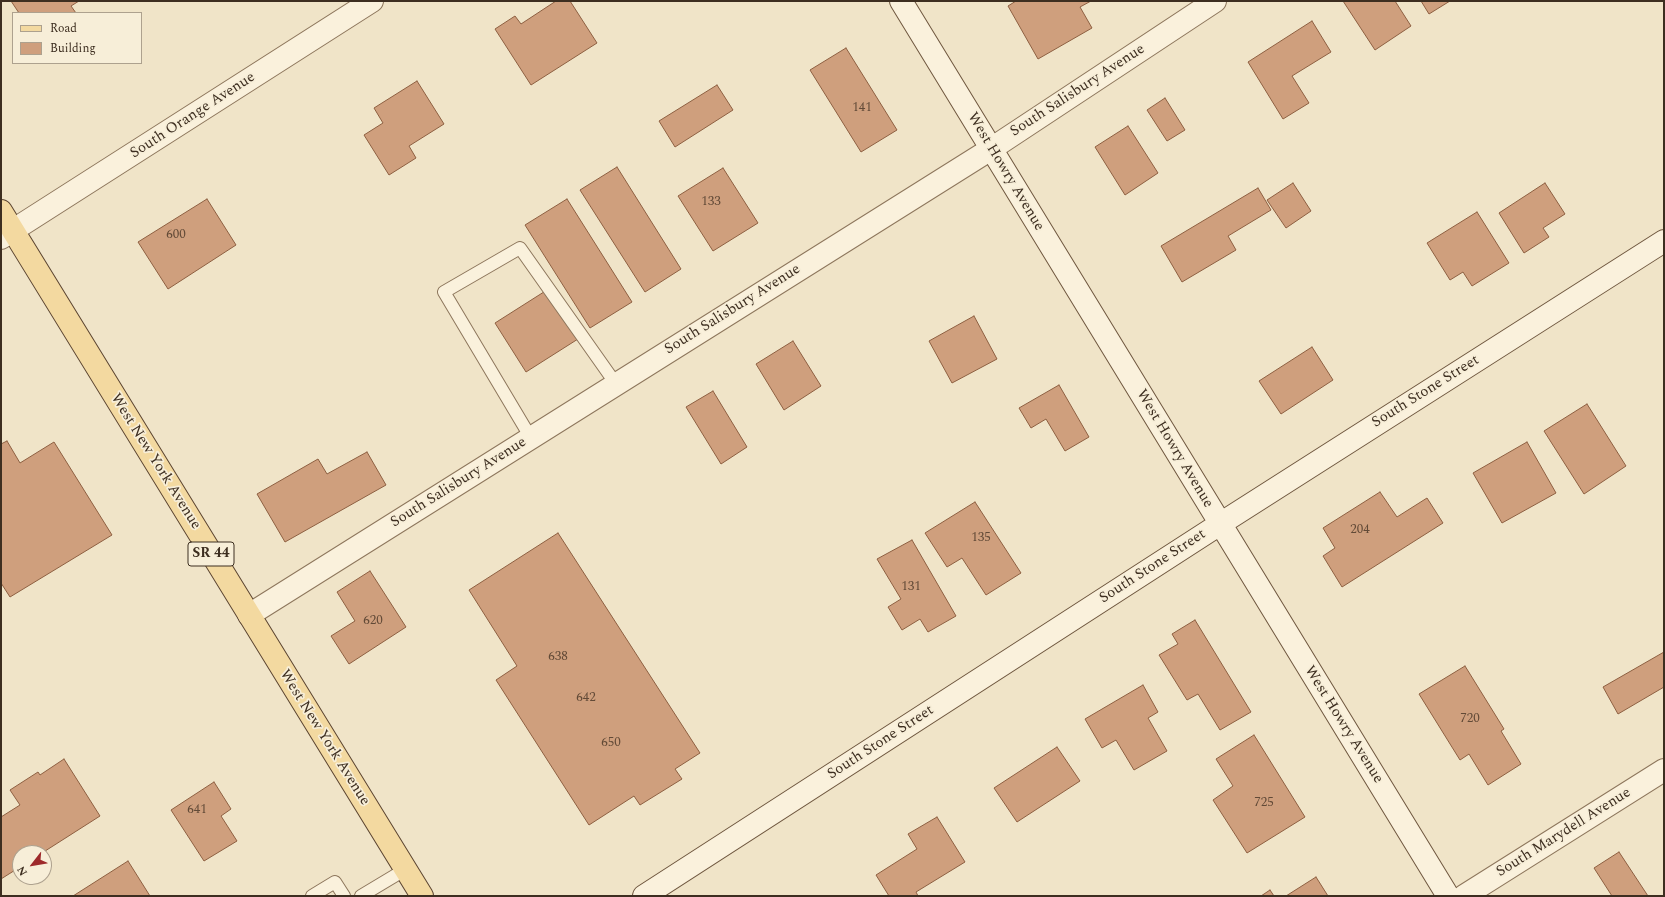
<!DOCTYPE html>
<style>
body{margin:0}
#map{position:relative;width:1665px;height:897px;overflow:hidden;background:#f0e4c8;font-family:Spectral,serif}
canvas{display:block}
.frame{position:absolute;inset:0;border:2px solid #3d2e20;pointer-events:none}
.legend{position:absolute;left:12px;top:12px;width:130px;height:52px;box-sizing:border-box;background:#f7eed8;border:1px solid #ada18e;margin:0;padding:5px 7px;list-style:none;font-size:12px;color:#3d2e20}
.legend li{display:flex;align-items:center;gap:8px;height:20px}
.legend b{width:20px;border:1px solid #ada18e}
.north{position:absolute;left:12px;top:845px;width:40px;height:40px;box-sizing:border-box;background:#f7eed8;border:1px solid #ada18e;border-radius:50%;rotate:239deg;font-size:11px;font-weight:700;line-height:16px;text-align:center;color:#3d2e20}
.north::after{content:'';display:block;margin:auto;width:14px;height:18px;background:#9e2a2b;clip-path:polygon(50% 0,100% 100%,50% 72%,0 100%)}
</style>
<div id="map">
<canvas width="1665" height="897"></canvas>
<div class="frame"></div>
<ul class="legend">
<li><b style="height:5px;background:#f3d9a0"></b>Road</li>
<li><b style="height:11px;background:#cf9f7d"></b>Building</li>
</ul>
<div class="north">N</div>
</div>
<script>
const ctx = document.querySelector('canvas').getContext('2d');
ctx.lineJoin = 'round';
function paint(path, color) { ctx.fillStyle = color; ctx.fill(path, 'evenodd'); }
const shape = rows => new Path2D(rows.map(r => 'M' + r).join(''));
function strokePath(path, color, width, dash) { ctx.strokeStyle = color; ctx.lineWidth = width; ctx.lineCap = dash ? 'butt' : 'round'; ctx.setLineDash(dash || []); ctx.stroke(path); }
function write(font, color, halo, rows, align = 'center') {
  ctx.font = font + ' Spectral,serif'; ctx.lineWidth = 3.5; ctx.setLineDash([]); ctx.textBaseline = 'middle'; ctx.strokeStyle = halo; ctx.fillStyle = color; for (const [text, x, y, turn = 0] of rows) {
    ctx.save(); ctx.translate(x, y); ctx.rotate((+turn || 0) * Math.PI / 180); ctx.textAlign = isNaN(turn) ? turn : align; if (halo) ctx.strokeText(text, 0, 0); ctx.fillText(text, 0, 0); ctx.restore();
  }
}
const building = shape([
 [11,1,79,1,71,6,76,13,19,13,11,1],
 [556,1,570,1,597,43,531,85,495,29,515,16,521,24,556,1],
 [1016,1,1091,1,1080,7,1092,28,1038,59,1008,6,1016,1],
 [1343,1,1395,1,1411,26,1375,50,1343,1],
 [1421,1,1450,1,1429,14,1421,1],
 [1312,21,1331,52,1292,76,1309,103,1283,119,1248,62,1312,21],
 [846,48,897,130,861,152,810,70,846,48],
 [417,81,444,124,409,146,416,158,389,175,364,135,383,123,374,108,417,81],
 [717,85,733,110,675,147,659,121,717,85],
 [1165,98,1185,130,1167,141,1147,110,1165,98],
 [1128,126,1158,173,1125,195,1095,147,1128,126],
 [617,167,681,269,645,292,580,190,617,167],
 [723,168,758,223,713,251,678,196,723,168],
 [1293,183,1311,211,1286,228,1267,200,1293,183],
 [1545,183,1565,214,1543,228,1549,237,1524,253,1499,213,1545,183],
 [1258,188,1271,210,1228,236,1236,250,1182,282,1161,246,1258,188],
 [207,199,236,245,168,289,138,242,207,199],
 [567,199,632,302,590,328,525,225,567,199],
 [1477,212,1509,263,1472,286,1463,272,1450,280,1427,243,1477,212],
 [547,290,578,339,526,372,495,323,547,290],
 [974,316,997,359,952,383,929,341,974,316],
 [793,341,821,386,784,410,756,364,793,341],
 [1312,347,1333,380,1281,414,1259,381,1312,347],
 [1059,385,1089,437,1065,451,1046,419,1031,428,1019,408,1059,385],
 [713,391,747,447,721,464,686,407,713,391],
 [1587,404,1626,466,1584,494,1544,431,1587,404],
 [7,441,20,463,54,442,112,535,10,597,1,583,1,444,7,441],
 [1527,442,1556,493,1502,523,1473,473,1527,442],
 [367,452,386,485,285,542,257,494,318,459,327,474,367,452],
 [1380,492,1397,517,1427,498,1443,523,1342,587,1323,556,1335,548,1323,528,1380,492],
 [975,502,1021,573,986,595,962,558,947,567,925,533,975,502],
 [558,533,700,753,675,769,682,779,640,805,634,796,589,825,496,680,517,666,469,590,558,533],
 [912,540,956,616,928,632,920,619,902,630,888,607,901,599,877,559,912,540],
 [370,571,406,627,349,664,331,636,355,621,337,592,370,571],
 [1195,620,1251,712,1220,730,1198,694,1187,700,1159,655,1178,644,1172,634,1195,620],
 [1664,652,1664,687,1618,714,1603,687,1664,652],
 [1465,666,1504,729,1501,731,1521,764,1488,785,1469,754,1460,760,1419,694,1465,666],
 [1143,685,1158,712,1148,718,1167,751,1134,770,1116,740,1102,748,1085,719,1143,685],
 [1254,735,1305,817,1247,853,1213,800,1233,786,1216,759,1254,735],
 [1057,747,1080,781,1017,822,994,788,1057,747],
 [64,759,100,816,42,853,20,853,20,867,1,879,1,817,20,805,10,790,38,772,40,775,64,759],
 [214,782,231,809,221,816,237,841,204,861,171,810,214,782],
 [937,817,965,862,916,892,918,896,889,896,876,875,917,849,908,834,937,817],
 [1619,852,1648,896,1612,896,1594,868,1619,852],
 [128,861,150,896,73,896,128,861],
 [1316,877,1328,896,1286,896,1316,877],
 [1270,890,1274,896,1261,896,1270,890]
]);
paint(building, '#cf9f7d');
strokePath(building, '#8d5f41', 1);
const lane = shape([
 [531,438,444,292,520,248,616,384],
 [312,896,335,882,344,896],
 [361,896,406,869]
]);
const street = shape([
 [1,238,372,1],
 [249,615,991,149,1215,1],
 [1464,896,1664,770]
]);
const secondary = shape([
 [901,1,1448,896],
 [644,896,1220,524,1664,241]
]);
const primary = shape([
 [1,211,422,896]
]);
strokePath(lane, '#8d765c', 14);
strokePath(street, '#8d765c', 24);
strokePath(secondary, '#6f573f', 24);
strokePath(primary, '#5b4430', 24);
strokePath(lane, '#faf1dc', 12);
strokePath(street, '#faf1dc', 22);
strokePath(secondary, '#faf1dc', 22);
strokePath(primary, '#f3d9a0', 22);
write('13px', '#624a37', null, [
 ["141",862,108],
 ["133",711,202],
 ["600",176,235],
 ["204",1360,530],
 ["135",981,538],
 ["131",911,587],
 ["620",373,621],
 ["638",558,657],
 ["642",586,698],
 ["720",1470,719],
 ["650",611,743],
 ["725",1264,803],
 ["641",197,810]
]);
for (const [x, y, w] of [
 [211,554,46]
]) { const box = new Path2D(); box.roundRect(x - w / 2, y - 12, w, 24, 3); ctx.fillStyle = '#f7eed8'; ctx.fill(box); strokePath(box, '#3d2e20', 1); }
write('bold 14px', '#3d2e20', null, [
 ["SR 44",211,554]
]);
write('15px', '#3d2e20', '#f7eed8', [
 ["South Salisbury Avenue",1078,91,-33],
 ["South Orange Avenue",193,116,-33],
 ["West Howry Avenue",1005,172,59],
 ["South Salisbury Avenue",733,310,-32],
 ["South Stone Street",1426,392,-32],
 ["West Howry Avenue",1174,449,59],
 ["West New York Avenue",155,462,58],
 ["South Salisbury Avenue",459,483,-32],
 ["South Stone Street",1153,567,-33],
 ["West Howry Avenue",1343,725,58],
 ["West New York Avenue",324,738,58],
 ["South Stone Street",881,743,-33],
 ["South Marydell Avenue",1564,833,-32]
]);
</script>
